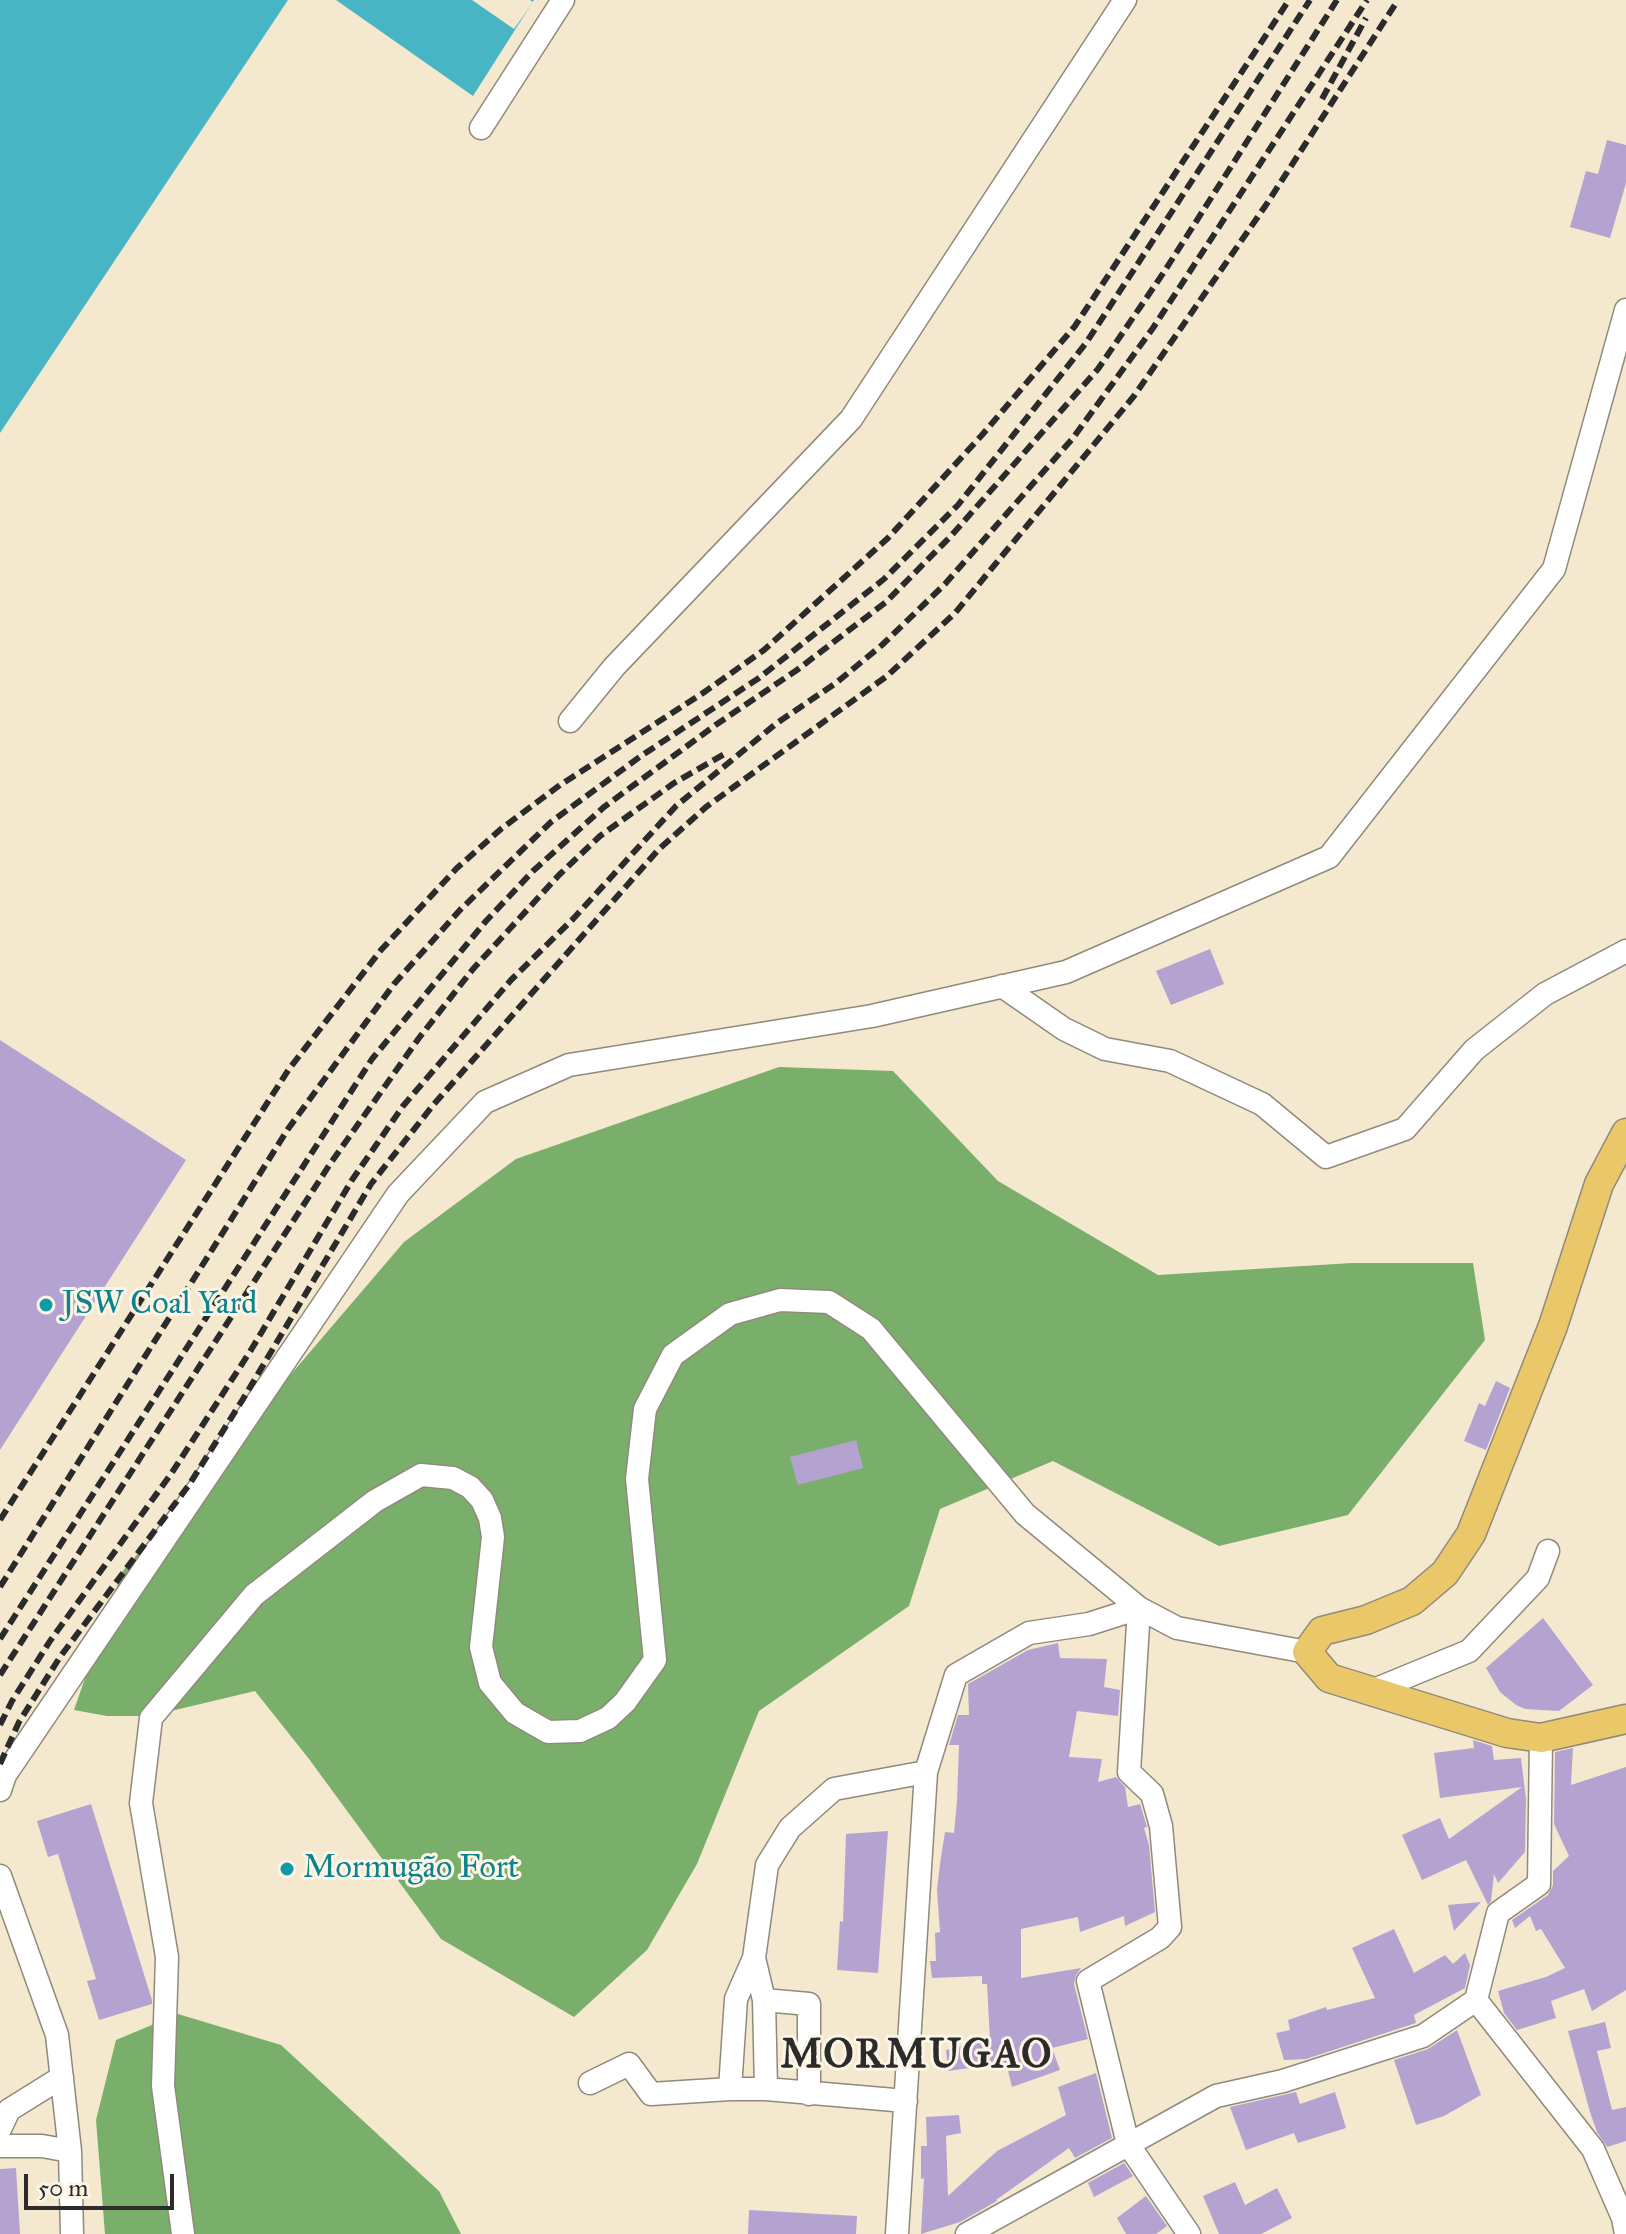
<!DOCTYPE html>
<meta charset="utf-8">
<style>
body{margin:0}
#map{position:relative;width:1626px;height:2234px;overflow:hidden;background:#f4e8ce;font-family:"IM FELL Great Primer",serif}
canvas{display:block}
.scale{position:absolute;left:24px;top:2174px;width:150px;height:36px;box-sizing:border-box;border:4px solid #2b2b2b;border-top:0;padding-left:10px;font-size:24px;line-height:28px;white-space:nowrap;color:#2b2b2b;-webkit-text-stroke:6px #fcf5e5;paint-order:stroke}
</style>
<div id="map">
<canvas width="1626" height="2234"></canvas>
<div class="scale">50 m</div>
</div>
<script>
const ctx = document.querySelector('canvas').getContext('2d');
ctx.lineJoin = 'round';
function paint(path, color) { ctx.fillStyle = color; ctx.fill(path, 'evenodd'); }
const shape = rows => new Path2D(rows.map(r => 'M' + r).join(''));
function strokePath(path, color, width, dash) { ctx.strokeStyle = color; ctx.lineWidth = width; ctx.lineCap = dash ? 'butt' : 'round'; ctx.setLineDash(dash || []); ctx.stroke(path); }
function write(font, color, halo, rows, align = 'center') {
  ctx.font = font + ' "IM FELL Great Primer",serif'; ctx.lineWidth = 6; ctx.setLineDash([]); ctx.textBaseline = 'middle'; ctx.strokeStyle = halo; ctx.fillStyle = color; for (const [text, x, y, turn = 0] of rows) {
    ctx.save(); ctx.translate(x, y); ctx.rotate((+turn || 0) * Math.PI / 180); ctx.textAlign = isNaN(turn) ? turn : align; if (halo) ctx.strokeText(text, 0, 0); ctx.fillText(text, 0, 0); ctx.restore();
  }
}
paint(shape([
 [779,1067,893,1071,998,1181,1158,1275,1352,1263,1473,1263,1485,1340,1348,1515,1219,1546,1053,1461,940,1509,909,1606,759,1711,697,1864,647,1950,574,2017,441,1939,309,1759,255,1691,150,1716,107,1716,74,1710,122,1572,404,1242,516,1159],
 [178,2014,281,2045,439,2191,461,2234,105,2234,96,2120,116,2040]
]), '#79af6b');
paint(shape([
 [0,0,288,0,0,433],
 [336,0,534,0,473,96]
]), '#48b5c5');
paint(shape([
 [472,0,530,0,533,2,514,29]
]), '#f4e8ce');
paint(shape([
 [1607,140,1626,145,1626,183,1610,238,1570,227,1586,171,1598,174],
 [1210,949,1224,984,1171,1005,1156,971],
 [0,1040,186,1160,0,1450],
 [1496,1381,1510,1388,1486,1450,1464,1441,1479,1403,1485,1406],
 [856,1440,863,1468,798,1485,790,1457],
 [1543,1618,1593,1685,1559,1711,1525,1709,1516,1705,1500,1692,1486,1668],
 [1058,1643,1060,1658,1107,1659,1104,1687,1120,1690,1118,1716,1077,1711,1069,1757,1102,1759,1098,1782,1116,1777,1125,1787,1128,1807,1140,1804,1147,1827,1144,1828,1149,1845,1155,1912,1125,1926,1124,1916,1080,1932,1078,1917,1021,1929,1021,1978,1081,1968,1076,1975,1074,1984,1088,2039,1052,2048,1060,2070,1012,2087,1006,2063,948,2071,946,2050,990,2040,987,1984,982,1984,982,1976,932,1978,930,1961,936,1961,935,1933,940,1932,937,1890,940,1864,945,1832,954,1833,957,1801,959,1745,949,1745,958,1715,969,1715,968,1684,1028,1650],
 [1473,1740,1492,1746,1494,1760,1521,1758,1526,1799,1525,1852,1498,1883,1494,1874,1491,1901,1488,1905,1466,1860,1422,1880,1402,1835,1440,1818,1449,1839,1522,1787,1440,1798,1434,1753,1474,1748],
 [1573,1748,1571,1785,1626,1767,1626,1990,1592,2011,1584,1989,1551,2001,1556,2018,1517,2030,1504,2013,1498,1991,1546,1977,1565,1968,1541,1929,1536,1931,1530,1916,1515,1928,1512,1920,1548,1895,1553,1885,1553,1871,1569,1856,1554,1824,1555,1752],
 [91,1804,152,2000,152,2004,99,2020,87,1981,96,1979,58,1854,48,1857,37,1821],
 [888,1831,878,1973,837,1970,840,1921,843,1922,846,1834],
 [1481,1902,1454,1931,1448,1905],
 [1394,1929,1414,1973,1445,1955,1453,1964,1465,1953,1470,1965,1465,1988,1414,2015,1416,2023,1306,2059,1284,2060,1276,2033,1290,2030,1288,2020,1326,2007,1327,2010,1375,1998,1352,1948],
 [1605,2022,1611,2048,1597,2051,1612,2110,1626,2107,1626,2141,1607,2147,1597,2132,1590,2112,1568,2031],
 [1457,2030,1481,2095,1444,2116,1416,2125,1394,2060,1428,2049],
 [1096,2073,1112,2138,1075,2158,1069,2148,996,2200,997,2201,960,2222,921,2234,924,2178,921,2179,921,2146,927,2146,926,2117,959,2115,961,2133,946,2136,948,2196,997,2151,1066,2115,1058,2087],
 [1296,2092,1300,2104,1335,2092,1346,2128,1298,2143,1294,2133,1246,2150,1230,2107],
 [1124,2163,1133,2176,1094,2197,1088,2183],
 [16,2168,20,2234,0,2234,0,2169],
 [1235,2182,1245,2205,1277,2188,1292,2218,1261,2234,1219,2234,1203,2196],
 [1146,2196,1167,2226,1156,2234,1126,2234,1117,2218],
 [749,2210,857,2216,856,2234,748,2234]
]), '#b4a3d1');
const minor = shape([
 [481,128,563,0],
 [570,721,614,667,851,419,1125,0],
 [1002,986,1064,1029,1105,1049,1170,1061,1262,1104,1326,1157,1405,1129,1474,1050,1545,994,1626,951],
 [1374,1690,1469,1651,1538,1578,1548,1551],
 [0,1790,5,1775,398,1194,485,1102,569,1065,872,1016,1066,972,1329,857,1554,569,1626,310],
 [0,1876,57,2035,70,2151],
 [754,1958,764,2000,766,2089],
 [764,2000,809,2004,809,2094],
 [1476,2000,1593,2149,1623,2218,1626,2234],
 [590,2083,629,2064,651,2094,730,2089,766,2089,906,2101],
 [730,2089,736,1999,754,1958,767,1865,790,1828,834,1789,926,1772],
 [0,2129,9,2110,62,2077],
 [0,2146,42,2146,70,2151,72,2234],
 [183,2234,163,2086,167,1957,141,1803,151,1718,254,1595,375,1501,421,1475,453,1478,470,1487,482,1500,490,1518,493,1537,481,1647,490,1683,515,1713,548,1732,580,1731,608,1718,625,1702,655,1660,637,1479,645,1409,673,1355,730,1314,780,1300,829,1302,871,1329,1025,1514,1139,1608,1177,1628,1307,1652],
 [897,2234,926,1772,956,1675,1029,1633,1089,1624,1139,1608,1129,1772,1152,1794,1161,1826,1170,1927,1160,1938,1088,1981,1128,2144,1189,2234],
 [967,2234,1216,2096,1283,2081,1423,2036,1476,2000,1498,1913,1539,1884,1541,1738]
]);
const major = shape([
 [1626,1133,1599,1184,1553,1326,1471,1534,1445,1573,1412,1601,1366,1620,1322,1631,1307,1652,1329,1678,1507,1733,1541,1738,1626,1719]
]);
strokePath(minor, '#908a7c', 25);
strokePath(major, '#908a7c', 31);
strokePath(minor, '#fff', 22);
strokePath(major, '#eac769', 28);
strokePath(shape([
 [1322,99,1366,18],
 [0,1520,289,1069,381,950,457,868,501,829,560,785,703,693,764,650,888,538,982,435,1075,326,1289,0],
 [0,1587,288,1129,394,984,460,910,551,822,641,756,759,678,884,579,958,505,1086,343,1310,0],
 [0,1639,372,1059,486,921,533,871,604,807,717,724,797,670,886,602,950,537,1098,369,1164,272,1337,0],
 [0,1675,330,1164,419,1038,473,969,559,875,600,836,674,783,728,752],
 [0,1725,12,1701,50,1641,171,1474,251,1350,352,1180,403,1106,511,980,573,919,676,806,777,723,836,683,882,645,945,584,1073,438,1153,328,1367,0],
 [0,1764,19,1722,60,1657,189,1485,243,1399,371,1184,434,1104,659,849,706,807,887,676,955,613,1134,396,1266,205,1398,0]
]), '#2b2b2b', 6, [12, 6]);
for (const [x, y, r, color] of [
 [46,1305,8,"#0f9aa8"],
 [287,1869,8,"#0f9aa8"]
]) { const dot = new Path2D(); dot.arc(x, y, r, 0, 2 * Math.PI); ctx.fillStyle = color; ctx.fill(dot); strokePath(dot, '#fcf5e5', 3); }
write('32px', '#0d838f', '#fcf5e5', [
 ["JSW Coal Yard",62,1305],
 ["Mormugão Fort",303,1869]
], 'left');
ctx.letterSpacing = '2px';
write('bold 40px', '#2b2b2b', '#fcf5e5', [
 ["MORMUGAO",917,2057]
]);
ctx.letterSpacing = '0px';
</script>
